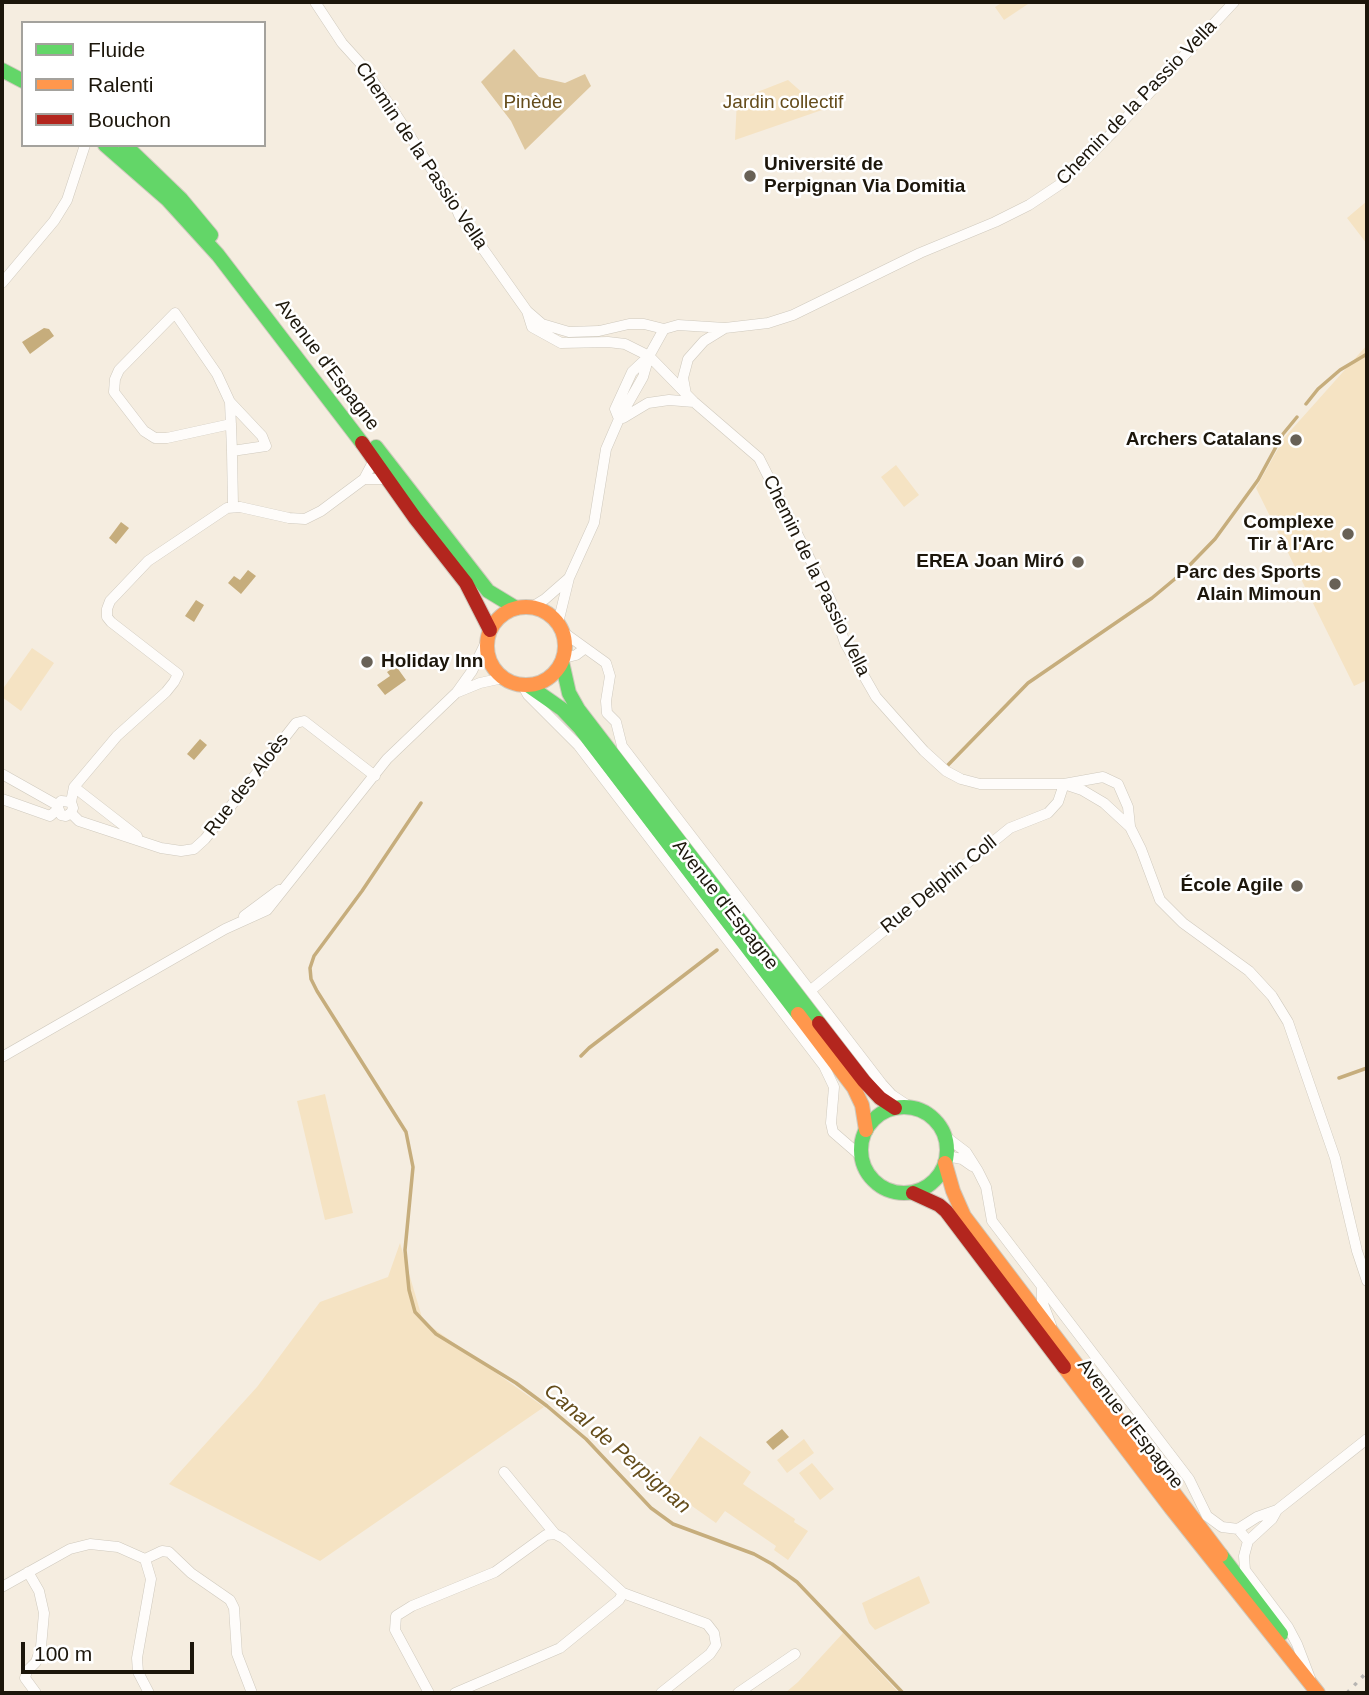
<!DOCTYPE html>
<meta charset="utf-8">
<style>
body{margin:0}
#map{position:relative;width:1369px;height:1695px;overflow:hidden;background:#f5ede0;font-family:Arial,sans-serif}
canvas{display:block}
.frame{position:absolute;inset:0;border:4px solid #1c160b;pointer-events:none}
.legend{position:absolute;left:21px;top:21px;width:245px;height:126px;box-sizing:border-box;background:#fff;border:2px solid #a4a29d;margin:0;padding:9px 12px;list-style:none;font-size:21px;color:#1c160b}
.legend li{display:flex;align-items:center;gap:14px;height:35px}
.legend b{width:35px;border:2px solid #a4a29d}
.scale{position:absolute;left:21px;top:1642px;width:173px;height:32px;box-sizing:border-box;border:4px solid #1c160b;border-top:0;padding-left:9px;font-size:21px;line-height:24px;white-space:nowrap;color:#1c160b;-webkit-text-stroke:5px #fff;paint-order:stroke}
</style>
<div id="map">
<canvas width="1369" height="1695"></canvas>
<div class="frame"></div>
<ul class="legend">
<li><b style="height:9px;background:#63d668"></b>Fluide</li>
<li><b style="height:9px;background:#ff974d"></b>Ralenti</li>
<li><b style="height:9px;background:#b3261e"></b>Bouchon</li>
</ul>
<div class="scale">100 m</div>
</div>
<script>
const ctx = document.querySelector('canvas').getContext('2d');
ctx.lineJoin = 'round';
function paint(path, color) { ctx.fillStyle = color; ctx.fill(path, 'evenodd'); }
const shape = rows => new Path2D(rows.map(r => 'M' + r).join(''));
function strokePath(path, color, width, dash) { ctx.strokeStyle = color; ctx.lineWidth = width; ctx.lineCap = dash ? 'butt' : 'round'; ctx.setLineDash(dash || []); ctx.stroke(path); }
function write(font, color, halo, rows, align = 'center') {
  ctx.font = font + ' Arial,sans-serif'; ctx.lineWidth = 5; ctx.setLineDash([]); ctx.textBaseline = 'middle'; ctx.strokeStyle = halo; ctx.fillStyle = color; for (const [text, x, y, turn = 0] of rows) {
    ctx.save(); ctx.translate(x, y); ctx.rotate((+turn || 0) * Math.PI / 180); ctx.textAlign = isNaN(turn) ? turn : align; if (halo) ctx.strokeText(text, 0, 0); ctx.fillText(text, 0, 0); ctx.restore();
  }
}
paint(shape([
 [1003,2,1031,2,1004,20,995,7],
 [788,80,822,110,735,140,737,100],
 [1367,201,1367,244,1347,218],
 [1367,345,1367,680,1354,686,1256,488,1284,438],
 [896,465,919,495,904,507,881,477],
 [32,648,54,663,21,711,2,697,2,690],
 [325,1094,353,1213,325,1220,297,1101],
 [400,1243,423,1321,544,1407,320,1561,169,1484,257,1387,320,1302,388,1277],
 [700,1436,751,1472,743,1484,795,1519,794,1522,808,1531,788,1560,774,1550,776,1546,725,1511,716,1523,665,1487],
 [804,1439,814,1453,787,1473,777,1460],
 [812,1463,834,1489,820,1500,799,1473],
 [919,1576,930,1603,875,1630,869,1623,862,1603],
 [843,1633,899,1693,785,1693,798,1682]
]), '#f5e3c3');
paint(shape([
 [514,49,539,77,565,83,585,74,591,86,525,150,511,121,481,82]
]), '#dec79e');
paint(shape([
 [44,328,49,329,54,336,30,354,22,342],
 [121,522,129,528,116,544,109,538],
 [248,570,256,576,241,594,228,583,234,576,240,580],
 [196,600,204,605,194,622,185,616],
 [396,666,406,680,385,695,377,685,390,676,387,672],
 [200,739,207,745,194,760,187,754],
 [782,1429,789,1437,773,1450,766,1442]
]), '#c6ad7c');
strokePath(shape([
 [1306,404,1318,389,1340,370,1367,354],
 [947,766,1028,683,1152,598,1182,573,1215,539,1258,480,1283,434,1297,417],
 [421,803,362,891,314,956,310,968,311,979,317,991,406,1132,413,1167,405,1250,409,1290,415,1312,436,1334,516,1383,547,1406,586,1439,651,1508,673,1524,754,1554,772,1564,797,1582,903,1693],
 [581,1056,589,1048,717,950],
 [1339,1078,1367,1068]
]), '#c6ad7c', 3.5);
const street = shape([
 [315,2,342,43,361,64,395,113,455,205,459,215,527,311,542,324,569,332,599,331,629,324,644,324,664,329,678,325,725,328,768,323,793,315,920,253,995,222,1029,205,1062,183,1112,133,1234,2],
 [2,283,54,221,67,200,85,145],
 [527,311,532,327,561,343,608,342,625,344,649,356,694,402,759,458,831,601,845,643,876,697,924,751,946,771,961,779,980,784,1064,784,1082,790,1104,803,1130,827,1141,849,1160,900,1183,923,1249,971,1272,996,1288,1022,1335,1158,1357,1251,1367,1281],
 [686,394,683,378,688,359,704,341,725,328],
 [230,402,262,436,266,446,232,451],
 [623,418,648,403,669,400,694,402],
 [619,419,615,409,632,372,648,357],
 [231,424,167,438,155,438,144,431,114,392,115,379,119,370,175,313,217,374,230,402,232,451,233,506],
 [374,460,364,479,388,479],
 [532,607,545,599,569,578],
 [558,623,569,578,594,523,606,449,619,419,643,377,649,356,664,329],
 [563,632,606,663,610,676,606,701,607,713,616,722,622,746,882,1084,892,1095,910,1107],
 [564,658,576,655,584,649],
 [523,686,528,695,578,745,824,1066,834,1087,831,1123,833,1132,863,1158],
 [458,692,480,683,503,678],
 [2,774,57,805],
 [74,787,137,836],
 [2,799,50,816,57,810],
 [71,802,61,801,57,805,61,815,66,816,71,813,73,808,71,802,74,787,117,736,166,692,174,682,178,674,111,622,107,617,107,609,110,601,148,561,227,508,240,507,289,518,305,519,321,511,364,479],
 [71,813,79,821,161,848,181,851,194,849,205,839,296,723,304,721,375,776],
 [244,916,279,890],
 [811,990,1010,828,1048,813,1058,802,1064,784,1103,777,1118,784,1128,807,1130,826],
 [2,1057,225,929,267,910,387,759,457,692,472,671,487,640],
 [945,1136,966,1152,978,1171,986,1187,992,1221,1189,1479,1207,1516,1222,1527,1238,1529,1248,1541],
 [947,1156,962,1159,972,1166],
 [1042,1286,1042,1301,1051,1325],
 [504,1472,555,1534,563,1538,623,1593,707,1624,714,1633,716,1645,710,1654,661,1693],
 [1238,1529,1257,1517,1277,1510],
 [1248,1541,1272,1519,1277,1510,1367,1439],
 [1248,1541,1244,1556,1245,1570,1288,1627,1297,1644,1310,1678],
 [145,1559,162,1551,169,1552,191,1573,230,1600,234,1608,237,1654,252,1693],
 [28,1572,39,1591,44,1613,41,1647,36,1662,27,1671,25,1678,36,1693],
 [2,1587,70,1549,90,1544,118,1547,145,1559,151,1579,137,1658,138,1672,149,1693],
 [429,1693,395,1630,396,1616,412,1606,495,1572,546,1535,555,1534],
 [455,1693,560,1648,619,1600,623,1593],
 [738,1693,795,1654]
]);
const fast = shape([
 [2,70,23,81],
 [105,145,168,200,218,255,362,443],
 [125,145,181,199,211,235],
 [376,447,488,591,516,608],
 [562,662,569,693,578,709,819,1023],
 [529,686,562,709,580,728,798,1014],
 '861 1150a43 43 0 1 1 86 0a43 43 0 1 1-86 0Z',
 [1221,1555,1281,1634]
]);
const slow = shape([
 '487 646a39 39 0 1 1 78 0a39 39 0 1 1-78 0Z',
 [798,1014,854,1088,862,1105,866,1130],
 [945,1163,953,1191,964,1216,1221,1555],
 [1064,1367,1171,1508,1318,1693]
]);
const jam = shape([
 [362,443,415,518,466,583,490,630],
 [819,1023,864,1081,880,1098,895,1108],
 [913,1193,939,1205,946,1211,1064,1367]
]);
strokePath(street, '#cfc9bd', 11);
strokePath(fast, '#cfc9bd', 16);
strokePath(slow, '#cfc9bd', 16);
strokePath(jam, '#cfc9bd', 16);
strokePath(street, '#fefcfa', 10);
strokePath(fast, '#63d668', 14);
strokePath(slow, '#ff974d', 14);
strokePath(jam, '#b3261e', 14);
strokePath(shape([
 [1347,1693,1367,1672]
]), '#b7b5b2', 3.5, [3.5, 7]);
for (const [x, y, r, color] of [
 [750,176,7,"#686156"],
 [1296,440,7,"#686156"],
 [1348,534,7,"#686156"],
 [1078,562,7,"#686156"],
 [1335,584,7,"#686156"],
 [367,662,7,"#686156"],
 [1297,886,7,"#686156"]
]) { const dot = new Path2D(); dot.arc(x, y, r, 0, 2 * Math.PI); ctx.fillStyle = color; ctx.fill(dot); strokePath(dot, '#fff', 2.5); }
write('19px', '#654c1b', '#fff', [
 ["Pinède",533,103],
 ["Jardin collectif",783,103]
]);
write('19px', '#1c160b', '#fff', [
 ["Chemin de la Passio Vella",1137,103,-46],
 ["Chemin de la Passio Vella",421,156,56],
 ["Avenue d'Espagne",327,365,53],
 ["Chemin de la Passio Vella",816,576,64],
 ["Rue des Aloès",247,785,-52],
 ["Rue Delphin Coll",939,885,-39],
 ["Avenue d'Espagne",725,905,52],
 ["Avenue d'Espagne",1130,1424,52]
]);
write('bold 19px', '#1c160b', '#fff', [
 ["Université de",764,165,"left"],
 ["Perpignan Via Domitia",764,187,"left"],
 ["Archers Catalans",1282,440],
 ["Complexe",1334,523],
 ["Tir à l'Arc",1334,545],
 ["EREA Joan Miró",1064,562],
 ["Parc des Sports",1321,573],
 ["Alain Mimoun",1321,595],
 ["Holiday Inn",381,662,"left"],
 ["École Agile",1283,886]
], 'right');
write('italic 21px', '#644c1a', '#fff', [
 ["Canal de Perpignan",617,1449,41]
]);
</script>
